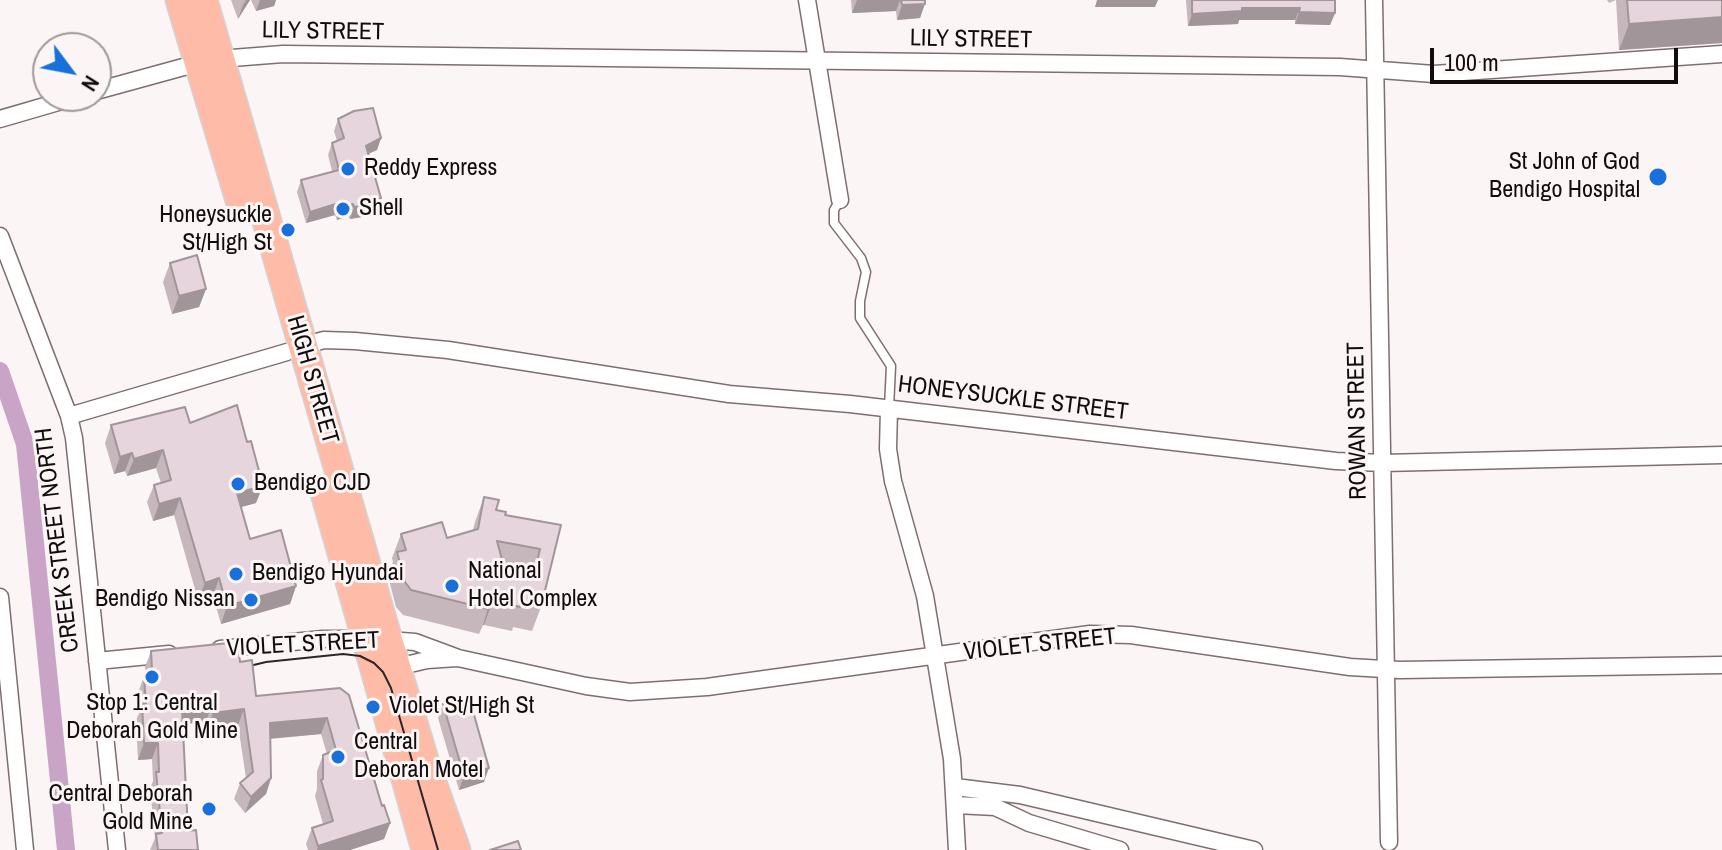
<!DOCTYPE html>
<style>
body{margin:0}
#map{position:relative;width:1722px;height:850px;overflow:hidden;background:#fcf5f5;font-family:"Archivo Narrow",sans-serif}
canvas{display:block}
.north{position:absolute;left:32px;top:32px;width:80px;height:80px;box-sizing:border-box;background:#fcf5f5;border:2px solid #9e9898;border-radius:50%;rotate:122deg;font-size:22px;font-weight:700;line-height:32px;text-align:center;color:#120c0c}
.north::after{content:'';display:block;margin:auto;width:28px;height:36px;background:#1870da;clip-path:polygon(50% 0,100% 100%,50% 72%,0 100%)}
.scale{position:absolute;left:1430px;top:48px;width:248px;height:36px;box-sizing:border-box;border:4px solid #120c0c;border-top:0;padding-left:10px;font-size:24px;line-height:28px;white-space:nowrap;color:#120c0c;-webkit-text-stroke:6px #fcf5f5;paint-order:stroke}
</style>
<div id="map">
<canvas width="1722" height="850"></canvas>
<div class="north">N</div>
<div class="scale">100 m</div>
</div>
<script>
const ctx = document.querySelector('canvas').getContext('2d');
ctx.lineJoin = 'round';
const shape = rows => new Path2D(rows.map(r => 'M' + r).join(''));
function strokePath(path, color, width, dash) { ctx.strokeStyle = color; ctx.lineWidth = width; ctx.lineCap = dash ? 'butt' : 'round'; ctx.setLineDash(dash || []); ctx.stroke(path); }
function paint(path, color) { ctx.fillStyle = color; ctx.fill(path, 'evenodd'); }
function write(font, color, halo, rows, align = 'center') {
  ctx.font = font + ' "Archivo Narrow",sans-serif'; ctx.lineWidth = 6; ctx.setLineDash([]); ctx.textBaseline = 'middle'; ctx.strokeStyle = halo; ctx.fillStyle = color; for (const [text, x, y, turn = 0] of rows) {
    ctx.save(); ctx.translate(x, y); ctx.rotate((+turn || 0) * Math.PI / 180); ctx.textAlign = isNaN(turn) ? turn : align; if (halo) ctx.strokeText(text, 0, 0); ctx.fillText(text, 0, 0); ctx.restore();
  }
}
strokePath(shape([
 [0,371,25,444,66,850]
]), '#c9a4c7', 18);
const service = shape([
 [840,200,834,210,834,223,861,258,866,272,860,301,860,318,891,366,889,408]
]);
const minor = shape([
 [807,0,840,200],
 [1374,0,1389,842],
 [219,59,283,54,1340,67,1434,74,1722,54],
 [96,91,198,63],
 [0,119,79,96],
 [0,236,69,416,74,438,117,850],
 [302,346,324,340,355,341,448,350,729,394,850,404,1336,461,1383,463,1722,455],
 [889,409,888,449,893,481,925,596,952,759,957,850],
 [69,416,287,352],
 [0,597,25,850],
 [388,640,415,642,458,658,586,686,630,692,707,687,1090,634,1131,635,1350,667,1400,670,1722,665],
 [220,649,323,639,366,639],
 [97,661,169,654],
 [397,667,427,660,457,658],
 [955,787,1020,795,1254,850],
 [956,805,995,807,1029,823,1120,850]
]);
const trunk = shape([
 [180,0,242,207],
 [203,0,388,640,426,766,456,850],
 [325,493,426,850]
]);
strokePath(service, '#7e6e6f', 11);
strokePath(minor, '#7e6e6f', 19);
strokePath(trunk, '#d4d3d3', 31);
strokePath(service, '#fff', 8);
strokePath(minor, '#fff', 16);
strokePath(trunk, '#febca8', 28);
strokePath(shape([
 [233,670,266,662,343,654,360,656,374,663,383,672,391,688,438,850]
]), '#2d2626', 2);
paint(shape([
 [231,0,250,0,238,19],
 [251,0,276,0,274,6,256,11],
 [851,0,925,0,920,18,897,20,896,11,852,13],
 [1186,0,1335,0,1335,13,1330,25,1295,24,1295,20,1239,20,1238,24,1188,26],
 [1607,0,1722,0,1722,43,1619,50,1616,0,1609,3],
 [338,119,381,138,377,150,368,154,376,210,362,217,350,219,348,216,337,220,335,215,306,223,297,192,301,180,332,171,328,155,332,143,337,141,334,131],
 [170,263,206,289,199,307,172,314,163,282],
 [190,423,256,503,241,507,250,539,296,586,290,604,221,624,213,596,198,600,174,515,153,521,147,502,154,485,161,483,156,468,127,476,125,471,114,474,105,443,111,425],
 [484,497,496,510,505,515,561,525,541,607,532,631,513,627,512,631,484,625,483,625,479,634,403,615,396,607,388,576,393,562,392,558,401,534,447,538,473,530,475,522],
 [506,569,531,574,530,579,509,574],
 [151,651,240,662,256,696,340,688,382,806,390,823,384,839,350,850,308,850,306,844,312,828,323,824,315,796,317,789,317,771,323,755,327,754,321,734,271,739,271,778,266,794,245,813,234,799,240,783,246,778,238,725,207,729,206,721,183,724,188,831,198,850,150,850,155,838,150,788,153,781,152,759,138,760,136,720,140,711,138,693,144,676,146,676,145,667],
 [443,704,484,782,459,790,438,718]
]), '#c6b7bd');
paint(shape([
 [246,0,250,0,238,19,243,5],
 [260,0,276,0,274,6,256,11],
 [857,0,900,0,896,11,852,13],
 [1097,0,1158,0,1155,7,1095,7],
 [925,4,920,18,897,20,902,5],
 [1242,8,1300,8,1295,20,1239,20,1238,24,1188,26,1192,14],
 [1299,12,1335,13,1330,25,1295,24],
 [1722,17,1722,43,1619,50,1629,24],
 [381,138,377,150,361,157,366,146],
 [381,198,376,210,362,217,350,219,354,207],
 [339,203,335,215,306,223,310,212],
 [353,204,348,216,337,220,341,208],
 [206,289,199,307,172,314,179,296],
 [163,450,156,468,127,476,134,459],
 [132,453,125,471,114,474,120,457],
 [263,486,256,503,230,510,237,493],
 [180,498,174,515,153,521,159,504],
 [219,578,213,596,198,600,205,583],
 [296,586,290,604,221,624,227,606],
 [493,600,484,625,483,625,490,601],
 [212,705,206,721,176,726,182,709],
 [244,709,238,725,207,729,213,713],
 [327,718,321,734,264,739,270,723],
 [144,743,158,743,152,759,138,760],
 [489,768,484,782,459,790,464,776],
 [271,778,266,794,245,813,251,797],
 [390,823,384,839,350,850,317,850,318,846]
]), '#a1959a');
const building = shape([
 [901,0,925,0,925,4,902,5,901,0],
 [1192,0,1335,0,1335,13,1299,12,1300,8,1242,8,1242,11,1192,14,1192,0],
 [1627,0,1722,0,1722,17,1629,24,1627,0],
 [373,108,381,138,366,146,381,198,366,205,354,207,353,204,341,208,339,203,310,212,301,180,339,170,332,143,344,138,338,119,354,111,373,108],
 [197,255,206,289,179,296,170,263,197,255],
 [237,405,247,442,251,441,263,486,237,493,250,539,281,530,296,586,227,606,219,578,205,583,180,498,159,504,154,485,171,480,163,450,134,459,132,453,120,457,111,425,185,407,190,423,237,405],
 [484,497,499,500,496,510,506,512,505,515,561,525,541,607,521,602,520,607,493,600,490,601,488,609,411,590,405,582,397,552,406,550,401,534,442,522,447,538,478,529,484,497],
 [497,541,540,549,533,580,509,574,504,567,497,541],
 [238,642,240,662,252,660,256,696,340,688,349,695,382,806,384,805,390,823,318,846,312,828,333,821,321,780,323,779,323,755,336,750,327,718,270,723,271,778,251,797,240,783,253,772,244,709,213,713,212,705,182,709,188,831,196,830,198,850,158,850,156,834,162,833,156,772,159,772,158,743,144,743,142,704,146,704,144,676,151,676,152,670,151,651,238,642],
 [469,697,489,768,464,776,443,704,469,697],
 [518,841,521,850,490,850,518,841]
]);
paint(building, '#e6d5dc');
strokePath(building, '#a1959a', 2);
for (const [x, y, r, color] of [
 [348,169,8,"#1870da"],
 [1658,177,10,"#1870da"],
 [343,209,8,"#1870da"],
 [288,230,8,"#1870da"],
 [238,484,8,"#1870da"],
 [236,574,8,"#1870da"],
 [452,586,8,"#1870da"],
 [251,600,8,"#1870da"],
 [152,677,8,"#1870da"],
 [373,707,8,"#1870da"],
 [338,757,8,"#1870da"],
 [209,809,8,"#1870da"]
]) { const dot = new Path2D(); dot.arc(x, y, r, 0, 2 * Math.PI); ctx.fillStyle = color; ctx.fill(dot); strokePath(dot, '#fcf5f5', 3); }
write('24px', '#120c0c', '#fcf5f5', [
 ["LILY STREET",323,32,1],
 ["LILY STREET",971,40,1],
 ["HIGH STREET",312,380,74],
 ["HONEYSUCKLE STREET",1013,399,7],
 ["ROWAN STREET",1358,421,-91],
 ["CREEK STREET NORTH",58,540,-97],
 ["VIOLET STREET",303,645,-3],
 ["VIOLET STREET",1040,645,-6]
]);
write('24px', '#120c0c', '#fcf5f5', [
 ["St John of God",1640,163,"right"],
 ["Bendigo Hospital",1640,191,"right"],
 ["Reddy Express",364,169],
 ["Shell",359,209],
 ["Honeysuckle",272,216,"right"],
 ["St/High St",272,244,"right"],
 ["Bendigo CJD",254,484],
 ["National",468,572],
 ["Hotel Complex",468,600],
 ["Bendigo Hyundai",252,574],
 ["Bendigo Nissan",235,600,"right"],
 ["Stop 1: Central",152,704,"center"],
 ["Deborah Gold Mine",152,732,"center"],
 ["Violet St/High St",389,707],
 ["Central",354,743],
 ["Deborah Motel",354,771],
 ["Central Deborah",193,795,"right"],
 ["Gold Mine",193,823,"right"]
], 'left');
</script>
